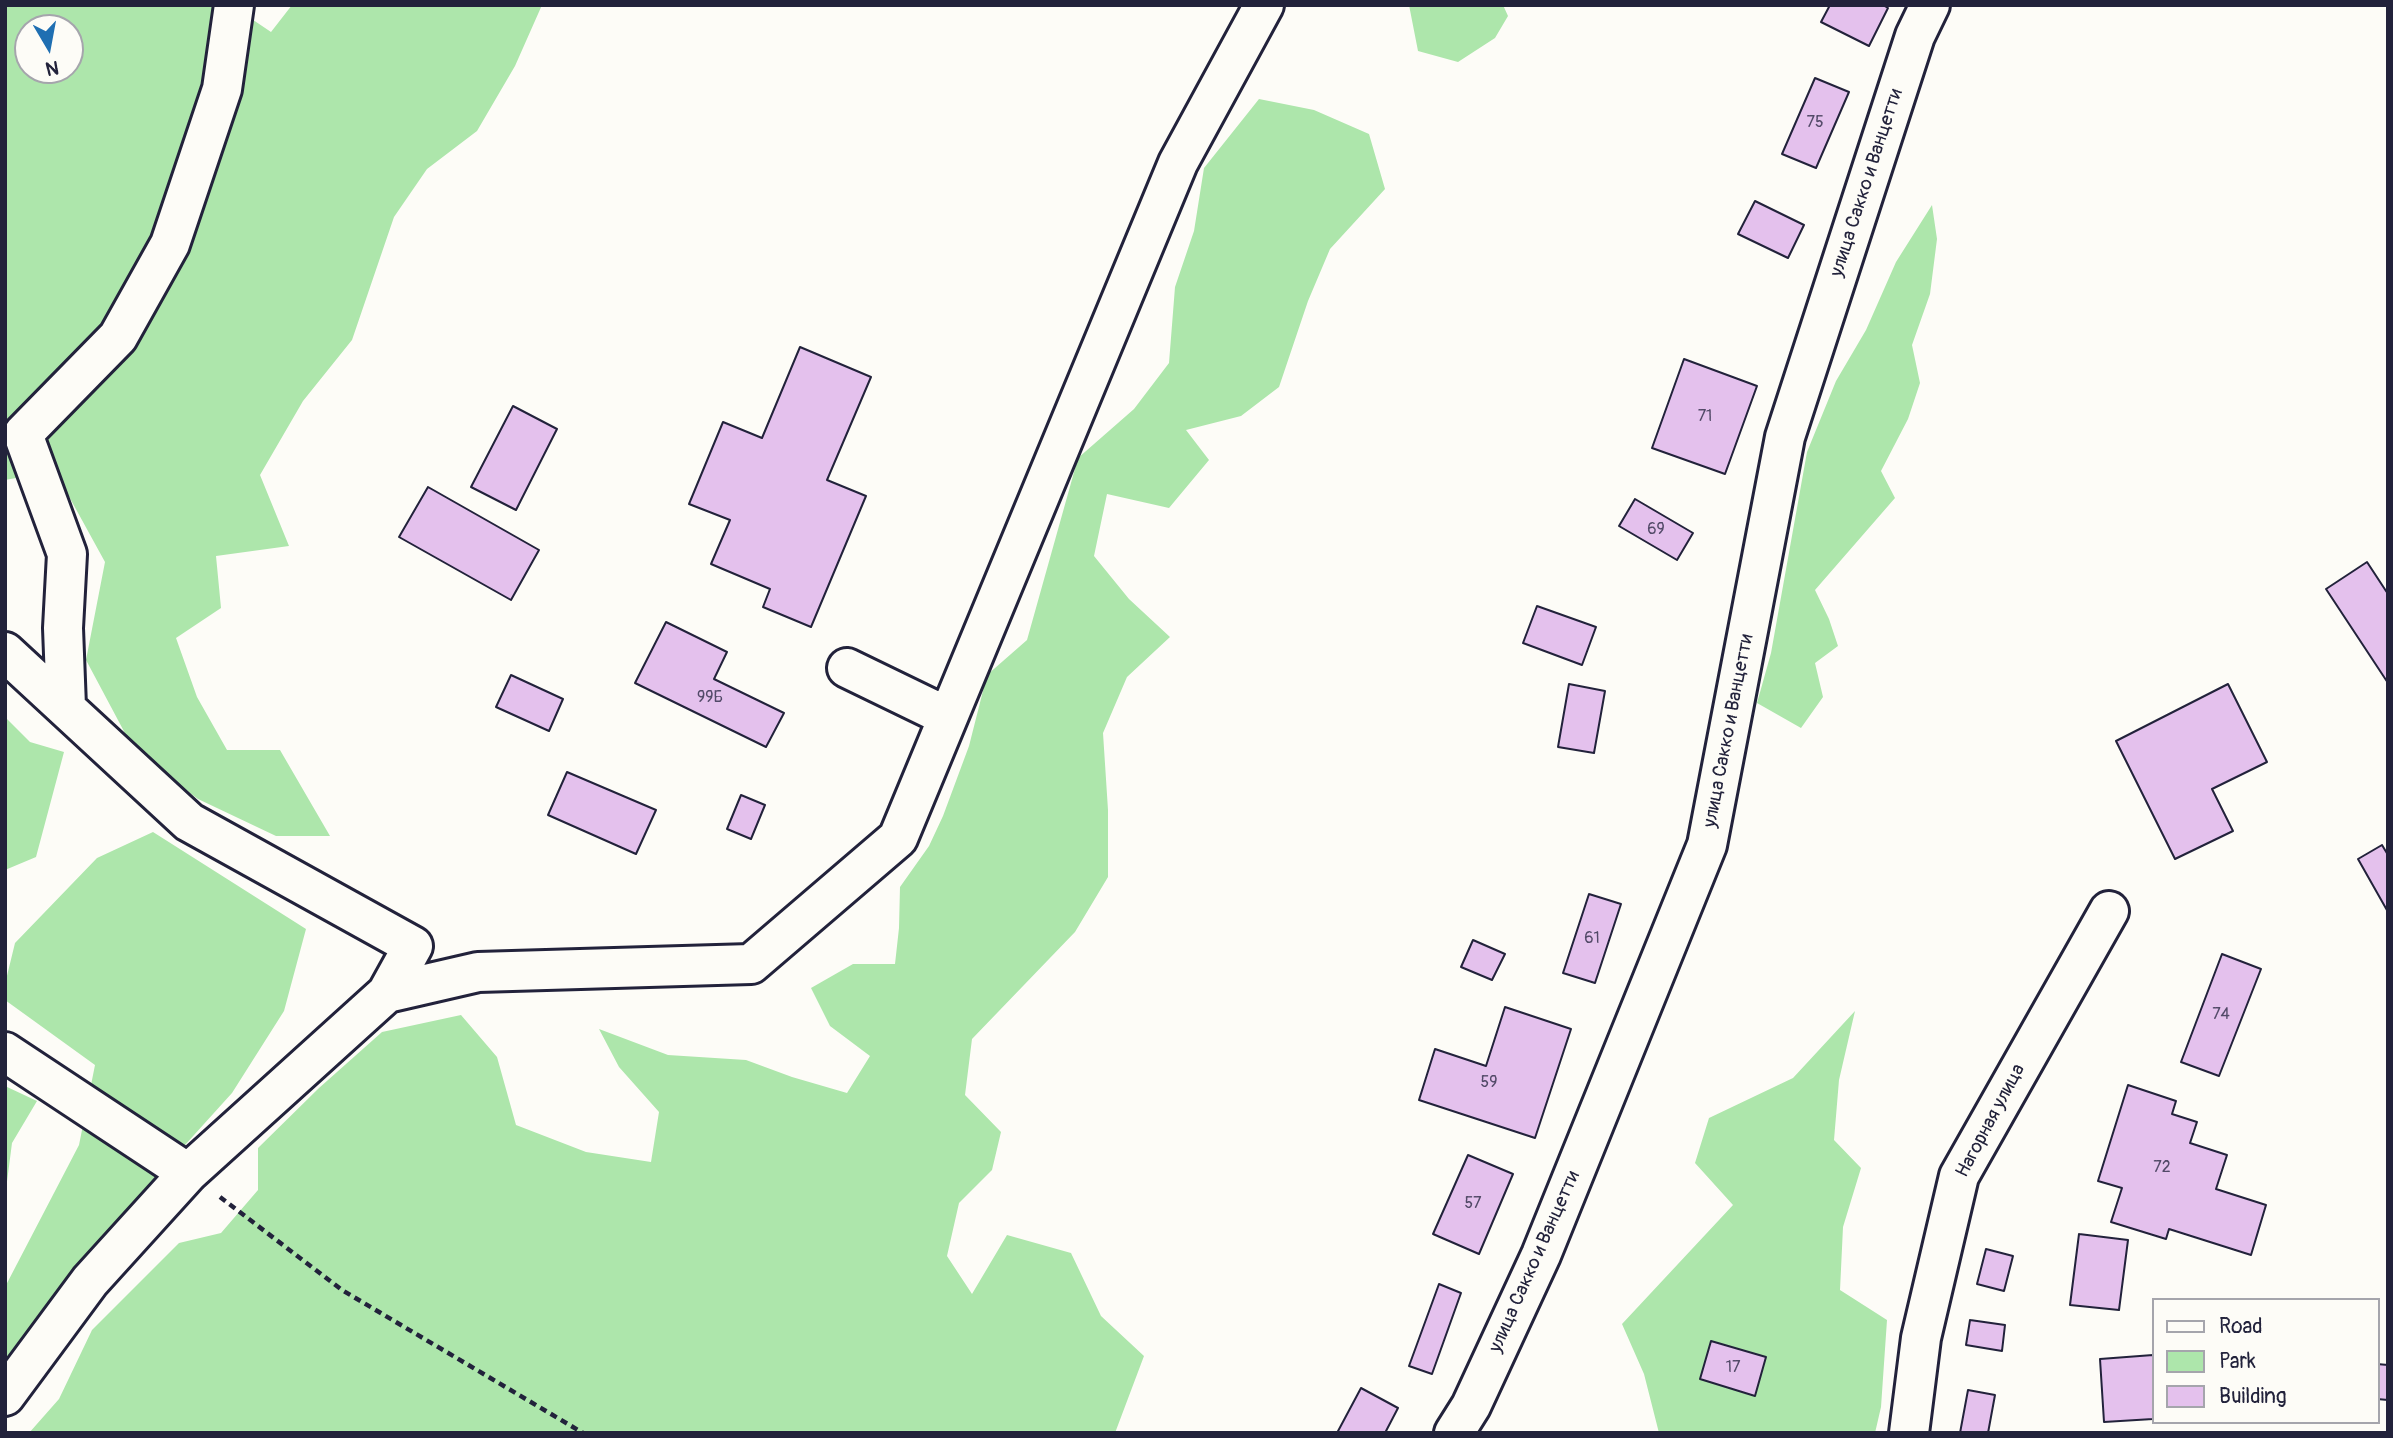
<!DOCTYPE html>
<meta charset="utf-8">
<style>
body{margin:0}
#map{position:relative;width:2393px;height:1438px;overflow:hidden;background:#fdfcf7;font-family:Pangolin,sans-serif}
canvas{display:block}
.frame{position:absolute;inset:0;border:7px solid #22223b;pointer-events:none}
.legend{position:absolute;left:2152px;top:1298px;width:228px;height:126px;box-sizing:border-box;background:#fdfcf7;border:2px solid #a5a5ac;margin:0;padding:9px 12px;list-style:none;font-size:21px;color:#22223b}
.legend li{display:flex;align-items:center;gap:14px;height:35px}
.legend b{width:35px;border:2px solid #a5a5ac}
.north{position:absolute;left:14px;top:14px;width:70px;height:70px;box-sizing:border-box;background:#fdfcf7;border:2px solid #a5a5ac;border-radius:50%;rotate:170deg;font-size:19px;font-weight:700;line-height:28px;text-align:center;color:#22223b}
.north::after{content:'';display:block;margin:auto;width:24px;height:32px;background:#1f6fb2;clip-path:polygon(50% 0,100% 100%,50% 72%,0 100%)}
</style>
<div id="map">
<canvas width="2393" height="1438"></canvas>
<div class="frame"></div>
<ul class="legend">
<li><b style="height:9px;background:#fdfcf7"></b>Road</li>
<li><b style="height:19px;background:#ade6ab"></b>Park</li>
<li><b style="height:19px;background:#e4c1ed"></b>Building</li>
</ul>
<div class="north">N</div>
</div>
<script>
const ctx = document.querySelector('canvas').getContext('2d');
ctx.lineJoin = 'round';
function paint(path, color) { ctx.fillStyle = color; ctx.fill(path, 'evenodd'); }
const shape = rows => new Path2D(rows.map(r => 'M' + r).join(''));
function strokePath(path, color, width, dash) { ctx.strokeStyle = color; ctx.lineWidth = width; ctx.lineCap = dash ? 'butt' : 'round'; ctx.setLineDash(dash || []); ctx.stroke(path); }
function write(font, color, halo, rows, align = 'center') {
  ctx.font = font + ' Pangolin,sans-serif'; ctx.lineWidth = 5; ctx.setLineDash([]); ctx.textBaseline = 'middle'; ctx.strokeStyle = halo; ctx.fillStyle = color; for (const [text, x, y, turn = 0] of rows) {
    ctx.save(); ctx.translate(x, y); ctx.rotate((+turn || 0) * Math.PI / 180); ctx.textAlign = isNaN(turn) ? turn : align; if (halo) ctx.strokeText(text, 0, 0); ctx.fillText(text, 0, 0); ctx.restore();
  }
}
paint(shape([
 [5,5,231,5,271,32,292,5,542,5,515,66,477,131,427,169,394,217,352,340,303,401,260,475,289,546,216,556,221,608,176,638,197,697,227,750,280,750,330,836,276,836,198,799,135,752,86,660,105,562,55,471,5,480],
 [28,28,70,28,70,70,28,70],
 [1409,5,1503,5,1508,16,1495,38,1458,62,1418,51],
 [1259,99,1314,110,1369,134,1385,189,1330,249,1308,301,1279,387,1241,416,1186,430,1209,460,1169,508,1107,494,1094,556,1129,599,1170,637,1127,677,1103,733,1108,810,1108,877,1075,932,972,1039,965,1095,1001,1132,992,1170,959,1203,947,1256,972,1294,1007,1235,1071,1253,1101,1316,1144,1356,1115,1433,29,1433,59,1399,92,1330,179,1243,221,1233,258,1190,258,1148,319,1088,382,1032,461,1015,497,1057,516,1125,586,1152,651,1162,659,1112,619,1067,599,1029,668,1055,746,1060,792,1077,847,1093,870,1056,830,1026,811,988,853,964,895,964,899,928,900,887,929,846,943,816,969,746,987,675,1027,640,1078,458,1134,409,1169,363,1175,287,1194,231,1204,168],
 [1932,205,1937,239,1930,294,1912,345,1920,383,1908,419,1881,471,1895,498,1815,590,1829,619,1838,646,1815,663,1823,697,1801,728,1757,703,1771,653,1807,452,1836,381,1866,330,1896,262],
 [5,717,30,742,64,752,36,857,5,870],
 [153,832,306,929,284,1011,232,1093,100,1239,5,1361,5,1287,79,1145,95,1065,5,1000,5,984,15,943,97,858],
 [1855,1011,1839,1080,1834,1140,1861,1168,1843,1227,1840,1290,1887,1320,1881,1407,1875,1433,1659,1433,1644,1374,1622,1324,1733,1205,1695,1163,1709,1118,1793,1078],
 [1711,1341,1766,1357,1755,1395,1700,1379],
 [5,1086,37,1101,12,1143,5,1197]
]), '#ade6ab');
const building = shape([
 [1830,5,1883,5,1888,8,1869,46,1821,22,1830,5],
 [1815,78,1849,92,1816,168,1782,154,1815,78],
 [1755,201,1804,225,1788,258,1738,234,1755,201],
 [800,347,871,377,827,480,866,496,811,627,763,607,770,589,711,564,730,520,689,504,723,422,762,438,800,347],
 [1684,359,1757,386,1725,474,1652,448,1684,359],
 [513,406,557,429,516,510,471,487,513,406],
 [428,487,539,550,511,600,399,537,428,487],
 [1635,499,1693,533,1677,560,1619,526,1635,499],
 [2367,562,2388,594,2388,683,2326,589,2367,562],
 [1537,606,1596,627,1582,665,1523,643,1537,606],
 [666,622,727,652,714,679,784,713,766,747,635,683,666,622],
 [511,675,563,699,549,731,496,707,511,675],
 [1569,684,1605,691,1594,753,1558,747,1569,684],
 [2228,684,2267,762,2212,789,2233,831,2175,859,2116,741,2228,684],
 [567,772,656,810,636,854,548,815,567,772],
 [741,795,765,805,751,839,727,829,741,795],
 [2382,845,2388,855,2388,912,2358,859,2382,845],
 [1589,894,1621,904,1595,983,1563,973,1589,894],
 [1473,940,1505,954,1492,980,1461,967,1473,940],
 [2222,954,2261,969,2219,1076,2181,1062,2222,954],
 [1505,1007,1571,1029,1535,1138,1419,1100,1435,1049,1486,1066,1505,1007],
 [2128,1085,2176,1101,2172,1114,2197,1122,2190,1143,2227,1155,2216,1189,2266,1205,2251,1255,2169,1229,2166,1239,2111,1222,2122,1188,2098,1181,2128,1085],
 [1468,1155,1513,1174,1479,1254,1433,1234,1468,1155],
 [2079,1234,2128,1240,2119,1310,2070,1305,2079,1234],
 [1986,1249,2013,1256,2004,1291,1977,1284,1986,1249],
 [1439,1284,1461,1293,1432,1374,1409,1366,1439,1284],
 [1970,1320,2005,1325,2002,1351,1966,1345,1970,1320],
 [1711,1341,1766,1357,1755,1396,1700,1379,1711,1341],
 [2153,1355,2153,1419,2104,1422,2100,1359,2153,1355],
 [2377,1364,2388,1365,2388,1400,2377,1399,2377,1364],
 [1361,1388,1398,1408,1385,1433,1337,1433,1361,1388],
 [1968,1390,1995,1395,1988,1433,1960,1433,1968,1390]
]);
paint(building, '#e4c1ed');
strokePath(building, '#22223b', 2);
const minor = shape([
 [5,652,189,822,413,946,387,993],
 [847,668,948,717],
 [66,707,63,628,67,554,23,434,118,337,170,244,222,89,234,5],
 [5,1052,188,1173],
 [5,1396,90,1281,188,1173,387,993,478,972,751,964,898,838,1178,163,1264,5],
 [1454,1433,1471,1406,1541,1255,1707,845,1785,437,1915,36,1930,5],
 [1909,1433,1921,1338,1959,1176,2109,911]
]);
strokePath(minor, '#22223b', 44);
strokePath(shape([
 [220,1197,342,1290,583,1433]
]), '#22223b', 4.5, [7, 5]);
strokePath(minor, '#fdfcf7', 38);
write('16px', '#524a68', null, [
 ["75",1815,123],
 ["71",1705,417],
 ["69",1656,530],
 ["99Б",710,698],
 ["61",1592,939],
 ["74",2221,1015],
 ["59",1489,1083],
 ["72",2162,1168],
 ["57",1473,1204],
 ["17",1733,1368]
]);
write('19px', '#22223b', '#fdfcf7', [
 ["улица Сакко и Ванцетти",1867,183,-72],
 ["улица Сакко и Ванцетти",1729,731,-79],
 ["Нагорная улица",1991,1121,-62],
 ["улица Сакко и Ванцетти",1535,1262,-66]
]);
</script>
